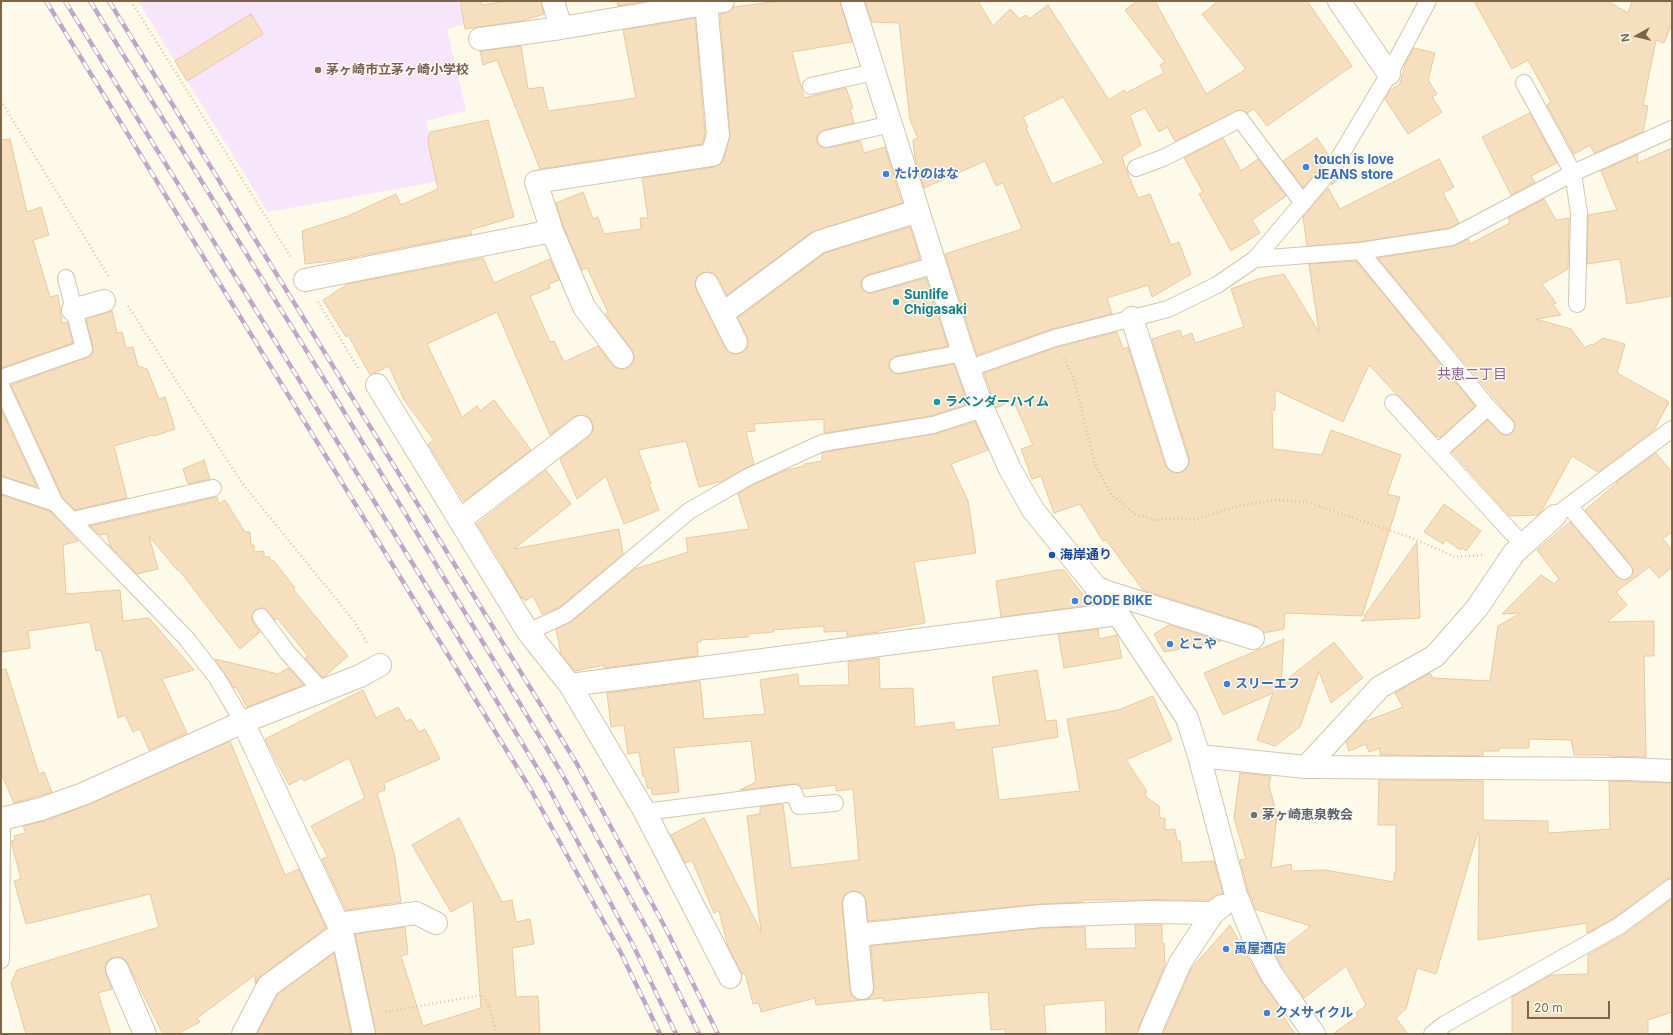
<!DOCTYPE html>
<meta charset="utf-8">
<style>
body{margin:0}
#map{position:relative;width:1673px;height:1035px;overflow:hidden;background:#fefae9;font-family:Inter,sans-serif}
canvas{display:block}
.frame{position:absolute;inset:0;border:2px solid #7c6549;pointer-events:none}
.north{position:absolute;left:1617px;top:16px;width:40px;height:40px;-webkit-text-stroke:3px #fffcf1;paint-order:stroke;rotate:262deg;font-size:11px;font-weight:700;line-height:16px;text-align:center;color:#7c6549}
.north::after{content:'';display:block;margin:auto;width:14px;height:18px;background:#7c6549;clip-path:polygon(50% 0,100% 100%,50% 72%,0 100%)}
.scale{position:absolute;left:1527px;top:1001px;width:83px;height:18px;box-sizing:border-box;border:2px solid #7c6549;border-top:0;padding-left:5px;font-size:12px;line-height:14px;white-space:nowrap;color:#7c6549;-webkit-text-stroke:3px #fffcf1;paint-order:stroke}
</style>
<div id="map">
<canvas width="1673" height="1035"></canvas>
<div class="frame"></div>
<div class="north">N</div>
<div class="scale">20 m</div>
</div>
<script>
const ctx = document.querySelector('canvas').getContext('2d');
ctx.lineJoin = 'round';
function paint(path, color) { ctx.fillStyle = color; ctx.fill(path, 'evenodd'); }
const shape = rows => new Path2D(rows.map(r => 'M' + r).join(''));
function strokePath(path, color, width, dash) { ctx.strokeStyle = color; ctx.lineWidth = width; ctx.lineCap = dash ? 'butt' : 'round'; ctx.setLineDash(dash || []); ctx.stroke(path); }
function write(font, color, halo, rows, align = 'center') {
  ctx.font = font + ' Inter,"Noto Sans JP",sans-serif'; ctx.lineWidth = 3; ctx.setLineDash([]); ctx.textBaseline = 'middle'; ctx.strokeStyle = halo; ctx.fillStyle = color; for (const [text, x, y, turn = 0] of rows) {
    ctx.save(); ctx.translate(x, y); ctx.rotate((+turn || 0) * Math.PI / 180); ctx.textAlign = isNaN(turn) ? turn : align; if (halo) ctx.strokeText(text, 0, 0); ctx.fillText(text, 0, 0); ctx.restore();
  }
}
paint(shape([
 [138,1,458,1,465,24,447,29,466,111,426,121,440,181,268,212]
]), '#f7e5fb');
const building = shape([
 [460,1,481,1,482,5,507,1,541,1,544,14,522,21,465,29,460,1],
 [617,1,647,1,618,6,617,1],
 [781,1,840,1,852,42,792,52,804,98,846,88,853,108,850,109,854,123,824,130,817,136,817,142,819,146,828,148,860,141,864,153,885,147,902,203,812,232,727,295,718,278,714,273,708,272,702,273,697,277,695,283,696,290,725,348,729,353,736,354,741,353,747,349,748,342,747,336,738,318,825,253,910,227,920,259,867,275,861,281,861,287,867,293,872,293,926,278,948,346,896,356,889,361,889,367,891,371,899,374,954,364,968,404,931,416,824,433,824,419,754,424,755,431,746,432,754,464,723,481,699,487,686,441,638,450,651,483,649,484,659,510,624,524,606,476,577,499,560,459,589,437,593,431,593,425,591,420,586,416,579,415,573,417,550,435,497,312,427,344,462,417,477,406,480,411,494,400,531,450,464,501,428,444,434,440,404,400,389,366,370,375,348,335,346,337,323,300,348,284,483,258,494,283,550,259,559,280,549,284,550,288,530,296,550,342,554,341,564,362,598,346,612,365,617,368,623,369,629,367,634,361,634,356,632,350,605,314,608,312,587,268,582,270,563,226,556,203,583,192,593,219,598,217,604,234,641,229,640,218,648,218,642,178,714,167,720,164,724,159,730,134,720,14,731,11,734,7,781,1],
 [865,1,978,1,993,26,1010,9,1020,19,1026,15,1029,19,1048,5,1109,100,1124,90,1126,93,1164,73,1160,65,1165,62,1125,10,1137,1,1155,1,1206,94,1246,69,1202,14,1218,1,1307,1,1352,66,1267,126,1254,109,1247,113,1240,110,1175,141,1167,127,1159,132,1145,108,1130,115,1141,145,1122,157,1127,172,1138,198,1150,194,1171,245,1179,242,1191,274,1152,297,1148,285,1107,298,1112,314,1052,329,977,355,945,254,1022,229,1003,183,996,186,985,161,924,188,915,158,913,140,918,138,910,120,899,23,872,22,865,1],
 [1063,97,1104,163,1052,184,1026,128,1028,127,1023,117,1063,97],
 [1474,1,1608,1,1628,13,1632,1,1672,1,1672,23,1664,43,1656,40,1643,105,1648,106,1643,132,1594,153,1590,145,1574,154,1547,105,1551,102,1528,60,1512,69,1474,1],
 [251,14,263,34,187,81,175,61,251,14],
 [695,18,705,134,702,144,540,169,497,60,483,65,480,51,521,46,528,89,543,87,548,111,636,98,623,30,695,18],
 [1414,48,1435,53,1428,80,1437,94,1432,97,1442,112,1408,134,1385,99,1390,90,1400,84,1405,64,1414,48],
 [1530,113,1557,163,1531,176,1535,182,1511,195,1482,137,1530,113],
 [488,120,514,217,470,230,472,234,339,260,305,264,302,231,348,216,396,194,401,205,438,189,428,142,430,132,488,120],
 [1223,138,1241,171,1258,159,1286,196,1252,220,1260,233,1231,251,1199,194,1203,192,1184,158,1223,138],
 [1317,138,1329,156,1303,188,1283,161,1317,138],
 [10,139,27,212,41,207,49,235,33,240,50,297,58,295,62,323,67,322,73,343,1,368,1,140,10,139],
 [1672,148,1672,296,1627,304,1620,259,1587,264,1588,215,1617,210,1601,171,1638,154,1637,163,1672,148],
 [1439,159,1454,187,1443,193,1459,223,1449,228,1359,242,1307,246,1303,217,1328,188,1340,209,1439,159],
 [1341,172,1344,176,1331,185,1341,172],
 [1544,199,1556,220,1569,218,1568,269,1542,284,1556,303,1553,305,1561,315,1536,319,1571,329,1585,348,1591,344,1593,345,1603,338,1625,344,1617,373,1669,402,1654,430,1598,472,1572,456,1541,512,1537,515,1510,516,1452,452,1487,420,1504,435,1509,435,1513,433,1515,428,1515,423,1378,258,1453,246,1468,239,1470,244,1510,223,1508,218,1544,199],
 [1356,261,1475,406,1440,438,1438,436,1437,437,1369,365,1343,422,1275,390,1275,410,1272,410,1273,449,1322,455,1331,430,1401,455,1387,494,1400,497,1362,616,1285,613,1284,629,1264,633,1257,626,1143,590,1106,540,1103,541,1080,504,1054,513,1041,476,1032,479,1021,449,1033,445,1013,400,996,408,984,373,1058,347,1117,332,1123,349,1128,347,1165,465,1169,470,1175,473,1180,473,1186,469,1189,463,1189,457,1152,339,1180,330,1182,337,1192,333,1195,343,1244,327,1231,289,1258,279,1284,274,1319,332,1309,264,1356,261],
 [112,311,117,333,122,332,126,348,133,347,138,366,147,369,159,399,165,397,175,429,154,436,153,435,114,446,127,498,75,510,63,498,11,385,91,356,93,352,93,347,86,319,112,311],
 [1,409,37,487,1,476,1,409],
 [975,422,988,450,951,464,968,501,976,553,914,562,925,623,878,631,878,632,847,636,847,631,824,632,824,626,773,630,774,632,748,634,748,637,701,640,701,642,697,642,698,656,604,668,604,665,575,671,561,654,556,629,571,622,635,569,688,552,686,538,749,529,738,494,752,485,787,470,805,466,804,464,822,461,822,453,825,452,935,434,975,422],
 [1656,453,1672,472,1672,532,1663,539,1672,550,1672,567,1659,578,1649,567,1616,592,1627,605,1607,622,1654,621,1654,656,1644,656,1646,757,1609,756,1609,755,1574,755,1571,740,1529,739,1529,748,1499,748,1499,751,1483,751,1483,756,1380,755,1380,748,1369,752,1366,744,1349,751,1346,742,1364,722,1403,707,1395,693,1430,673,1433,678,1490,681,1498,626,1521,613,1502,614,1541,575,1554,584,1559,579,1537,550,1570,522,1617,577,1625,580,1630,578,1633,570,1631,565,1585,510,1617,483,1616,482,1656,453],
 [204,460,210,479,188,484,183,469,204,460],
 [546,470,571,504,514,549,619,529,623,554,560,607,542,614,533,596,525,601,524,598,522,599,502,565,503,565,477,524,546,470],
 [1,495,50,511,78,541,63,545,66,594,120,590,123,621,149,618,194,670,162,679,187,733,149,750,140,729,133,732,125,715,118,718,101,650,96,651,90,622,28,631,30,648,1,652,1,495],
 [217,497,219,504,225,500,245,532,250,532,251,545,254,545,254,552,264,551,264,557,270,557,270,560,273,560,295,588,293,589,348,656,324,677,322,677,305,658,308,656,277,618,275,620,265,608,260,608,252,613,252,618,253,622,260,632,240,649,179,570,177,570,149,536,158,569,137,574,110,546,107,534,100,535,90,526,217,497],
 [1444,504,1481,531,1466,551,1462,548,1460,550,1446,540,1443,544,1424,532,1444,504],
 [1417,542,1420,618,1361,621,1366,617,1364,616,1417,542],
 [1057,570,1064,570,1083,595,1085,606,1001,617,996,581,1057,570],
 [1169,625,1221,641,1164,652,1154,634,1169,625],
 [1098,629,1099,639,1117,635,1122,658,1064,668,1058,634,1098,629],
 [1284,639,1281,684,1334,642,1363,678,1331,703,1319,671,1300,727,1275,746,1257,740,1273,693,1223,715,1204,673,1284,639],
 [879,658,880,689,913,688,915,727,954,722,955,730,1000,725,992,677,1037,670,1046,721,1056,720,1058,737,992,748,999,800,1080,791,1067,719,1118,710,1153,696,1172,740,1126,760,1146,790,1146,797,1159,806,1160,818,1165,818,1165,830,1175,829,1177,841,1180,841,1182,863,1214,861,1223,894,1214,896,1209,900,1083,900,1083,902,1040,904,868,921,866,902,864,896,860,892,852,891,847,893,843,897,842,904,850,989,852,996,856,999,863,1000,816,1005,815,998,761,1012,759,1003,753,1004,745,973,742,974,728,947,719,911,714,913,692,860,685,863,671,835,704,818,761,932,747,816,760,814,760,807,783,804,791,868,859,860,853,789,836,791,836,785,803,789,797,784,793,784,740,790,756,782,751,741,674,748,679,792,652,795,652,788,647,788,645,776,643,777,639,752,628,754,624,725,611,727,607,693,700,681,704,719,765,714,760,680,798,674,799,686,849,685,848,662,879,658],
 [215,659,278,674,288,668,304,685,247,707,236,687,234,688,215,659],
 [6,669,39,774,44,772,52,792,14,803,1,773,1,670,6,669],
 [363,690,376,718,398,707,406,721,411,719,419,732,425,729,440,759,384,783,385,790,377,793,395,857,401,902,346,910,322,859,328,857,311,826,365,798,349,758,304,781,302,778,289,785,265,739,363,690],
 [230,741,285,875,299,869,326,928,261,976,255,984,255,975,197,1018,200,1022,177,1034,163,1034,128,964,124,959,118,957,112,958,107,961,105,967,106,974,112,989,98,993,111,1034,26,1034,11,983,17,970,159,927,150,894,26,924,14,881,21,879,11,841,15,840,14,836,26,833,23,826,45,821,88,805,230,741],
 [1240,773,1271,776,1269,786,1277,815,1271,868,1291,864,1292,871,1325,870,1394,882,1394,873,1396,873,1396,825,1378,825,1379,780,1483,781,1483,820,1548,821,1548,833,1610,829,1609,781,1672,783,1672,878,1666,879,1614,918,1587,933,1587,923,1478,940,1479,832,1478,832,1436,974,1417,968,1406,1009,1396,1018,1408,1034,1333,1034,1358,1016,1356,1013,1366,1005,1346,966,1304,998,1283,968,1275,954,1311,926,1255,909,1252,900,1254,898,1251,898,1248,891,1240,860,1246,859,1234,818,1240,773],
 [459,818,502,902,512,900,516,922,530,919,534,944,512,948,516,997,538,996,540,1034,376,1034,355,934,405,927,408,954,401,956,423,1026,481,1008,473,900,451,912,412,845,459,818],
 [1672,899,1672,1012,1648,1020,1648,1034,1512,1034,1512,997,1551,975,1588,974,1588,955,1625,934,1672,899],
 [1135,925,1162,925,1162,943,1164,943,1165,965,1138,1029,1137,1034,1106,1034,1105,1000,1044,1005,1046,1034,1006,1034,1005,1029,991,1030,988,992,883,1001,883,998,864,1000,869,998,873,994,874,987,871,946,1042,928,1085,927,1086,949,1136,948,1135,925],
 [1230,925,1261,981,1284,1013,1282,1014,1295,1034,1163,1034,1191,969,1230,925],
 [334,953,351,1034,257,1034,278,994,334,953]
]);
paint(building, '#f6dfbe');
strokePath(building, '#eac89d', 1);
const service = shape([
 [1524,83,1573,173,1579,213,1577,304],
 [811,86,874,72],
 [826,139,891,124],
 [1136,168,1163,158,1240,119,1303,203],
 [1360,251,1488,407,1438,452],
 [1255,259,1360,251,1452,237,1573,173,1672,129],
 [870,284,935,265],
 [898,365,963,353],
 [970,368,1055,338,1168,309,1217,285,1255,259,1334,166,1389,74,1428,1],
 [1,378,84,349,66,278],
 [1,386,55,503,186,638,217,678,243,722],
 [1393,403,1523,545],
 [1488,407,1506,426],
 [1,485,55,503],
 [1569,506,1624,571],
 [1555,516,1672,429],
 [73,520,213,488],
 [261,617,287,652,322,691],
 [528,632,565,615,689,511,748,477,822,443,933,425,983,409],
 [645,812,794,793,799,806,835,803],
 [1,960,2,818],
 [1432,1034,1445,1024,1619,926,1672,887]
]);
const minor = shape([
 [553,1,561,28],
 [852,1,963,353,983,409,1010,469,1033,510,1118,614,1187,718,1199,756,1236,895,1257,946,1272,975,1314,1034],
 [1339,1,1389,74],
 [480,39,561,28,723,1],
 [305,280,552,231],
 [707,284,722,314,819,242,918,211],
 [73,310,104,301],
 [722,314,736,342],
 [1132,318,1177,461],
 [622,357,584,307,552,231,536,182,712,155,718,135,706,3],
 [377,385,528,632,570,685,645,812,730,977],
 [460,520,581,427],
 [1096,587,1107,592,1253,638],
 [570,685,1118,614],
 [243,722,342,932,364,1034],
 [1199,756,1306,767,1630,769,1672,771],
 [1306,767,1380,687,1435,656,1477,608,1514,553,1555,516],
 [1,819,41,809,83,794,243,722,360,676,380,665],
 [854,903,862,988],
 [339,924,416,913,436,923],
 [857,935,1041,916,1148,912,1213,913],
 [117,969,145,1034],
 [243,1034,268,986,342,932],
 [1149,1034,1180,963,1213,913,1222,906]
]);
strokePath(service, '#d3c4ad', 18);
strokePath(minor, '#d3c4ad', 24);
strokePath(shape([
 [131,1,292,259],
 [1,101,109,277],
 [318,302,358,368],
 [128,306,242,483,354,621,367,643],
 [1064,358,1074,379,1095,465,1111,494,1135,514,1155,520,1179,518,1193,520,1238,506,1274,500,1307,502,1412,538,1455,557,1482,555],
 [385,1012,482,995,487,1001,496,1030]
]), '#dcc2a0', 2.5, [1, 3]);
strokePath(service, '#fff', 16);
strokePath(minor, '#fff', 22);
const rail = shape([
 [46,1,531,790,620,951,660,1034],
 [65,1,458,637,545,781,632,943,676,1034],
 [90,1,332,392,561,772,651,936,699,1034],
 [109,1,577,764,667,931,718,1034]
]);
strokePath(rail, '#c0a5cb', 4.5);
strokePath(rail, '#fffcf1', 3, [9]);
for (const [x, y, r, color] of [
 [318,70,4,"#8d6e63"],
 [1306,167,4,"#3f7fe0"],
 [886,174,4,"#3f7fe0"],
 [896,302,4,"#0f9aa8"],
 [937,402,4,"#0f9aa8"],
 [1052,555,4,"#1a4fb4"],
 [1075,601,4,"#3f7fe0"],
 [1170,644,4,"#3f7fe0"],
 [1227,684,4,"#3f7fe0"],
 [1254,815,4,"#6b7280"],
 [1226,949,4,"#3f7fe0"],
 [1267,1013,4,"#3f7fe0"]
]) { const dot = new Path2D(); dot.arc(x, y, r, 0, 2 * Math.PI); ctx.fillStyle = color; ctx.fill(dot); strokePath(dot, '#fffcf1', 1.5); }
write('bold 13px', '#785e54', '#fffcf1', [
 ["茅ヶ崎市立茅ヶ崎小学校",326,70]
], 'left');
write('bold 13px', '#366cbe', '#fffcf1', [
 ["touch is love",1314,160],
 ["JEANS store",1314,175],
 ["たけのはな",894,174],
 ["CODE BIKE",1083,601],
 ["とこや",1178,644],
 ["スリーエフ",1235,684],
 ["萬屋酒店",1234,949],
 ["クメサイクル",1275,1013]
], 'left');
write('bold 13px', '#0d838f', '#fffcf1', [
 ["Sunlife",904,295],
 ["Chigasaki",904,310],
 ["ラベンダーハイム",945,402]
], 'left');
write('bold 13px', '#164399', '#fffcf1', [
 ["海岸通り",1060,555]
], 'left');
write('bold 13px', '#5b616d', '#fffcf1', [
 ["茅ヶ崎恵泉教会",1262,815]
], 'left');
write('14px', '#8f6198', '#fffcf1', [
 ["共恵二丁目",1472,375]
]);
</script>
